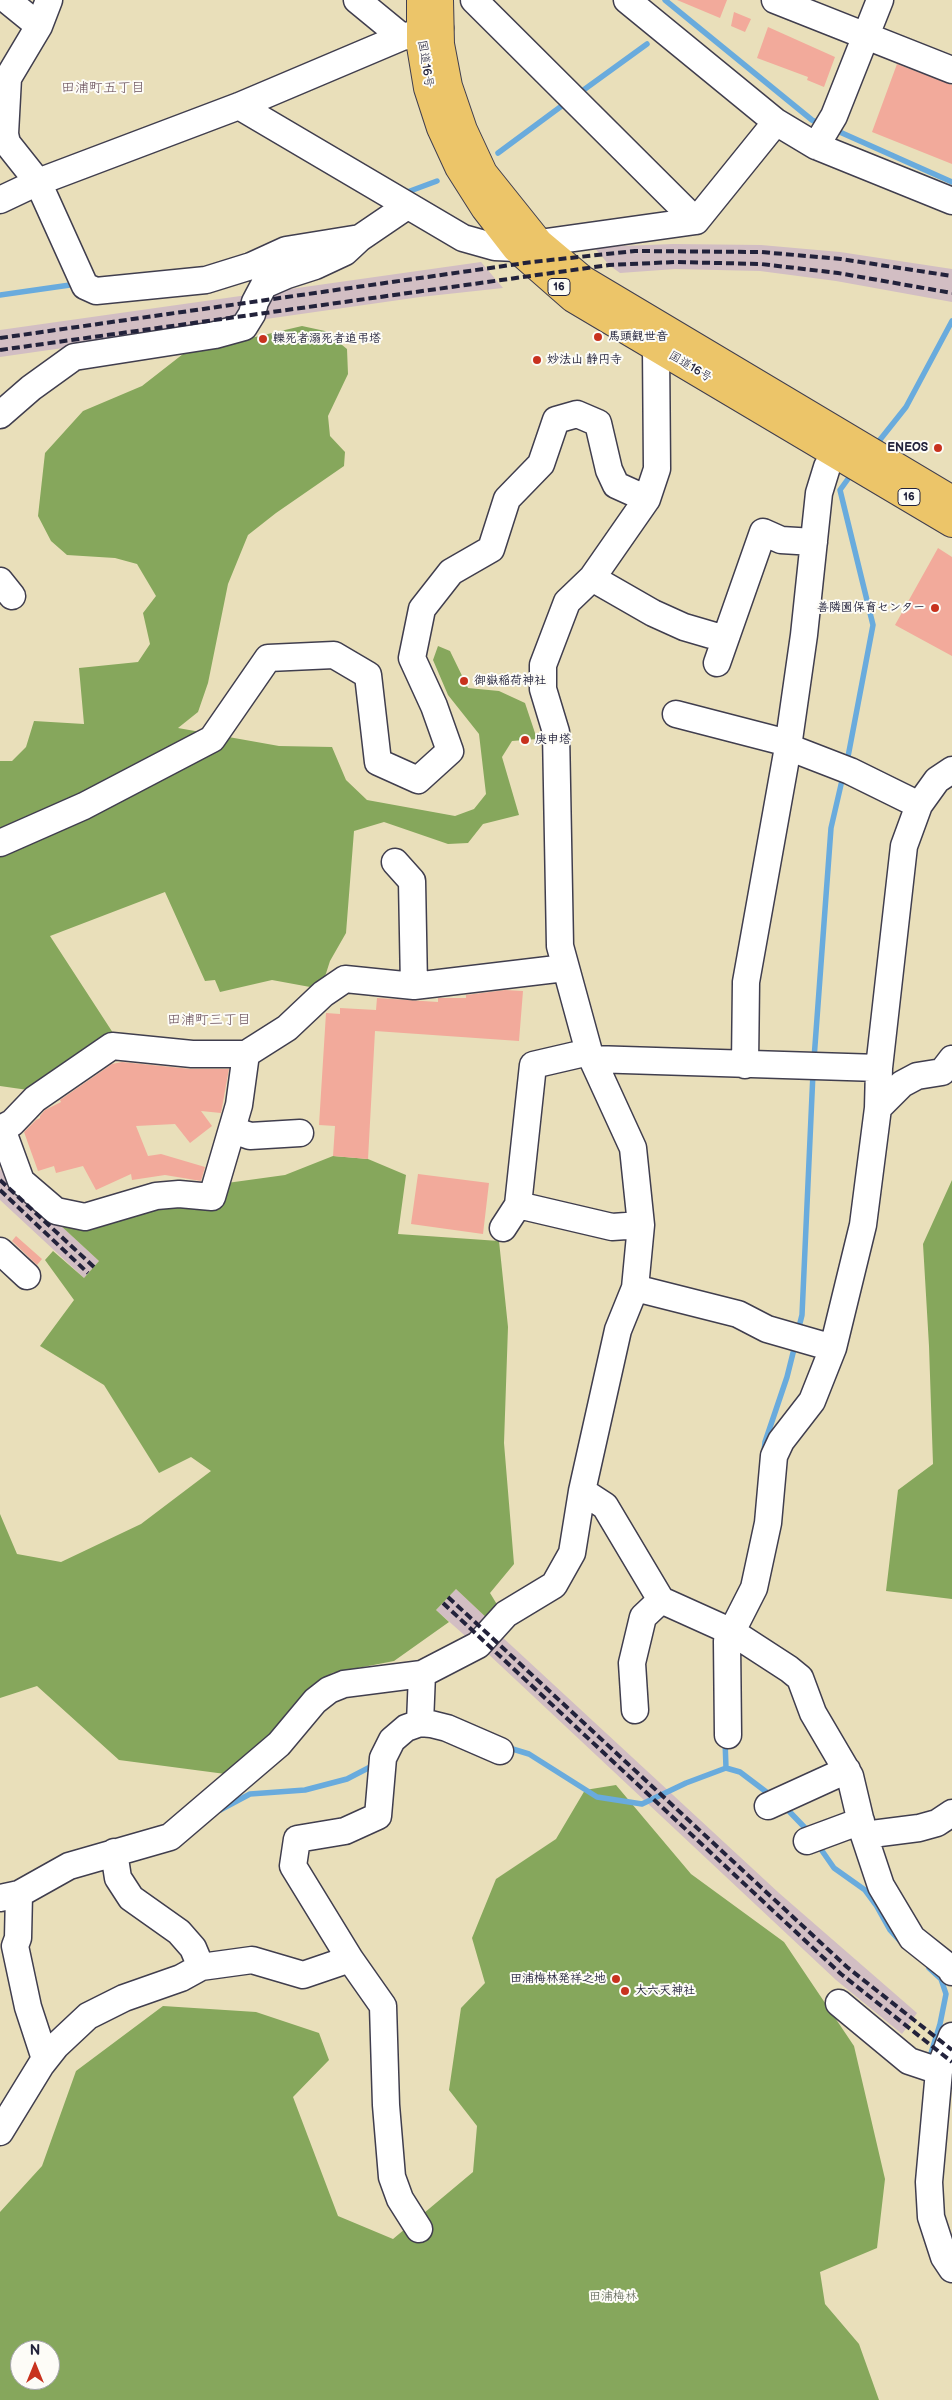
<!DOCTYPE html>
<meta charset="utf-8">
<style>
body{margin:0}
#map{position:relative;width:952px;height:2400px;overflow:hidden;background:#e9dfba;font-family:"Balsamiq Sans",sans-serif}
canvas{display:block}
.north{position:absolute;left:10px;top:2340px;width:50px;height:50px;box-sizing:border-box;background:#fdfcf7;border:1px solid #a5a5ac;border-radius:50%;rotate:0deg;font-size:14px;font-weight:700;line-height:20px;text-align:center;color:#22223b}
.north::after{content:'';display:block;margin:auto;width:18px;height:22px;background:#c8321e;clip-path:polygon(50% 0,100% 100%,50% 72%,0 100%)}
</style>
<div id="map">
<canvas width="952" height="2400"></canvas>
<div class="north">N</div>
</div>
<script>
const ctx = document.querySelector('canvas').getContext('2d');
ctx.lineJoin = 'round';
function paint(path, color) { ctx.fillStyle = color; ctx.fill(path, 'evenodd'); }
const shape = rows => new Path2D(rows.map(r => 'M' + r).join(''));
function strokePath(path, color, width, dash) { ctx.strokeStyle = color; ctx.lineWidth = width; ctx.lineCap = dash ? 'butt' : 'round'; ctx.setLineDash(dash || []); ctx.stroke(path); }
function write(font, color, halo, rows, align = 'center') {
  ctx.font = font + ' "Balsamiq Sans","Klee One",sans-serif'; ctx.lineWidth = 4; ctx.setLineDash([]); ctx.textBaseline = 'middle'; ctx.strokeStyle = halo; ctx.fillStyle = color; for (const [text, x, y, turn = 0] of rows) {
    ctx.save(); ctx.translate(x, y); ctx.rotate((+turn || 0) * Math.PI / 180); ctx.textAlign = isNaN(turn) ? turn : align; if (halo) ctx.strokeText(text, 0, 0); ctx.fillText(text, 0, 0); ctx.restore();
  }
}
paint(shape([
 [673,244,761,245,840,252,952,269,952,302,836,281,760,271,675,269,620,273,609,265,594,247],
 [481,262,503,288,420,297,0,357,0,330],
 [0,1169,99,1261,84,1278,0,1200],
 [456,1589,491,1622,471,1641,436,1610],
 [500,1635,779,1893,917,2013,902,2034,836,1980,485,1651]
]), '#d2bec3');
paint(shape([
 [302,326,325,331,347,349,348,374,328,416,330,436,345,452,344,466,276,513,248,535,228,584,208,683,198,712,178,728,279,746,332,747,346,780,367,800,455,816,474,809,486,794,479,734,448,695,433,660,438,646,450,651,468,688,499,691,525,703,537,739,512,741,502,757,519,815,483,824,468,843,448,844,384,822,354,831,346,933,330,961,321,989,272,980,220,992,215,980,205,981,165,892,50,936,115,1036,35,1091,0,1086,0,761,12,761,26,747,34,721,84,724,79,668,138,662,150,644,143,613,156,596,137,564,115,558,67,555,51,541,38,516,45,453,83,411,142,386,192,347,238,341],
 [333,1156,368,1159,406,1175,398,1234,499,1241,508,1327,504,1443,514,1564,490,1593,501,1611,491,1622,456,1589,436,1610,449,1622,394,1661,332,1673,233,1775,119,1760,37,1686,0,1698,0,1514,17,1554,61,1562,141,1524,211,1471,191,1457,159,1473,104,1385,40,1346,74,1300,45,1260,53,1251,84,1278,99,1261,59,1224,227,1183,285,1175],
 [952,1180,952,1599,886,1591,898,1490,933,1464,929,1346,923,1244],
 [616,1785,691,1874,784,1942,854,2046,885,2179,877,2248,820,2272,825,2304,859,2344,879,2400,0,2400,0,2212,42,2166,76,2071,163,2006,256,2012,319,2033,329,2060,293,2097,338,2216,393,2239,473,2172,477,2126,449,2090,461,2008,485,1983,472,1938,496,1879,556,1839,585,1790],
 [20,2350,50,2350,50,2380,20,2380]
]), '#86a75c');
strokePath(shape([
 [665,0,812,120,822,125],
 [578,94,647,44],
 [833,129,952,182],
 [498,153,567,102],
 [402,194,437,181],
 [0,295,77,284],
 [875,446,906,407,952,321],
 [847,762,873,625,840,490,853,472],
 [814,1059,831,828,843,776],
 [798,1331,802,1315,813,1073],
 [764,1451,765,1442,787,1377,795,1345],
 [506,1747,529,1754,597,1797,642,1804,686,1783,726,1768,725,1740],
 [726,1768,740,1772,773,1797],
 [784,1806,810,1833],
 [220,1810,250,1794,305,1790,347,1779,374,1765,374,1763],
 [818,1845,834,1868,865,1890,876,1905,890,1930,900,1941],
 [929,1968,941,1979,946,1994,940,2024,929,2060]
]), '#69abdd', 5.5);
paint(shape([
 [677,0,727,0,720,18],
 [734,12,751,19,745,32,731,26],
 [768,27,835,57,824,87,807,80,808,77,757,58],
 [897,64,952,85,952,164,872,132],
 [938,548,952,557,952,656,895,625],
 [505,990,523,991,519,1041,375,1031,368,1159,333,1156,335,1126,319,1125,326,1013,340,1014,340,1008,376,1010,377,998,438,1002,438,998,466,998,466,995],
 [122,1062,191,1069,229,1069,221,1113,201,1111,212,1126,190,1143,175,1124,136,1126,148,1156,161,1154,205,1167,201,1181,165,1175,132,1180,131,1174,96,1190,83,1166,56,1173,54,1166,38,1171,24,1132,36,1120,40,1118,40,1116,45,1110,61,1102,60,1100,112,1064],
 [418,1174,489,1183,483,1234,411,1224],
 [16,1236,42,1259,37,1265,12,1241]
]), '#f2aa9b');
const minor = shape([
 [7,0,39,26],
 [49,0,39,26,8,78,5,134,7,143,38,182,85,286,96,291,206,280,251,266,286,250,360,238],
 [357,0,402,37],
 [474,0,696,221,776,122],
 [627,0,776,122,816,146,952,201],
 [775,0,952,70],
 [239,106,463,238,495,247,516,248],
 [816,146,834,116,880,0],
 [0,200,38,182,239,106,402,37,440,28],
 [539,243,696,221],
 [0,415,31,388,74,357,215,335,244,327,252,314,255,302,264,285,287,275,315,266,345,252,360,238,407,206],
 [592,578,653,613,684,627,725,639],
 [0,581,12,596],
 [717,663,763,532,781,540,814,542],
 [676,714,788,743],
 [788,747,850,771,919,805],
 [0,843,84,806,212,739,268,658,334,655,368,675,378,762,418,780,450,751,434,706,412,658,422,609,451,572,491,549,507,499,541,464,556,420,577,414,598,423,609,470,616,485,647,499],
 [395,862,412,881,414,986],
 [592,1059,879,1068],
 [745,1065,746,982,788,747,804,635,819,493,827,467,845,437],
 [878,1108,902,1084,917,1076,942,1072,952,1059],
 [0,1129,12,1123,35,1099,112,1046,192,1054,246,1054,287,1028,323,994,345,979,414,986,565,968],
 [2,1129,21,1181,56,1211,85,1217,156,1196,179,1194,212,1197,239,1105,246,1054],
 [233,1130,250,1136,300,1133],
 [518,1205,533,1065,589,1052],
 [503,1228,518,1205,612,1227,641,1225],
 [0,1251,27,1276],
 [635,1288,738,1314,767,1329,833,1348],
 [582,1491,605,1506,661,1600,732,1632,789,1669,800,1678,813,1713,850,1776,864,1835,881,1886,912,1938,951,1969,952,1972],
 [635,1710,632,1663,643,1617,661,1600],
 [420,1723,422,1674],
 [728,1735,727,1641,754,1588,768,1523,774,1456,781,1441,812,1401,833,1348,863,1225,878,1108,879,1068,904,846,919,805,937,780,952,770],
 [768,1806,847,1770],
 [864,1835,919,1828,937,1823,952,1813],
 [807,1841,861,1821],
 [19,1894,18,1938,15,1946,28,2007,45,2059],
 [0,1898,19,1894,69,1866,170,1837,279,1744,315,1701,329,1690,344,1684,422,1674,478,1645,506,1614,554,1585,572,1553,582,1491,618,1330,635,1288,641,1225,633,1148,589,1052,560,946,556,732,543,689,543,665,567,602,592,578,647,499,657,469,656,347],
 [201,1967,252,1960,303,1975,350,1959],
 [839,2003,909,2061,939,2071],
 [952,2036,939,2071,929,2182,931,2217,944,2257,952,2269],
 [0,2132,41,2065,56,2046,88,2016,124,1998,181,1978,201,1967,193,1948,179,1932,131,1898,118,1878,114,1852],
 [419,2229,400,2199,392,2177,386,2105,383,2006,350,1959,293,1866,297,1839,345,1831,378,1816,383,1758,392,1740,406,1728,420,1723,431,1724,447,1728,500,1751]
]);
const highway = shape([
 [421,0,421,46,428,88,441,128,459,167,485,208,516,248,573,298,952,523],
 [439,0,440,44,448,86,463,130,483,173,539,243,583,280,952,500]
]);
strokePath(minor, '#403e4e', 29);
strokePath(highway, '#403e4e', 30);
strokePath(minor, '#fff', 26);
strokePath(highway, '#ecc569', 28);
strokePath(shape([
 [0,338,532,262,635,251,761,252,841,259,952,276],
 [0,350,609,265,675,262,761,264,838,273,952,293],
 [0,1180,94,1267],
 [0,1190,88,1273],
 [448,1597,847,1967,952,2050],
 [443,1603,841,1974,952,2062]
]), '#22223b', 4, [8, 4]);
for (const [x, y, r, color] of [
 [598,337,5,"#c8321e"],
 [263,339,5,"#c8321e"],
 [537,360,5,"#c8321e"],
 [938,448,5,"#c8321e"],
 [935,608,5,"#c8321e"],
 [464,681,5,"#c8321e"],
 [525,740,5,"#c8321e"],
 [616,1979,5,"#c8321e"],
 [625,1991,5,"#c8321e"]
]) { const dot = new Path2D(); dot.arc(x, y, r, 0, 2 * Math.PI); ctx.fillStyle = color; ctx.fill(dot); strokePath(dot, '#fdfcf7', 2); }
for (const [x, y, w] of [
 [559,287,22],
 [909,497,22]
]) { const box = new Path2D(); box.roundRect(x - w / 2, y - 8.5, w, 17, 4); ctx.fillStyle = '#fdfcf7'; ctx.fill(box); strokePath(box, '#22223b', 1); }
write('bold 11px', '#22223b', null, [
 ["16",559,287],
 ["16",909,497]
]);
write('12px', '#22223b', '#fdfcf7', [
 ["国道16号",425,64,81],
 ["国道16号",690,367,31]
]);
write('bold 12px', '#22223b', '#fdfcf7', [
 ["馬頭観世音",608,337],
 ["轢死者溺死者追弔塔",273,339],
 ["妙法山 静円寺",547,360],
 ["ENEOS",928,448,"right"],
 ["善隣園保育センター",925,608,"right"],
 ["御嶽稲荷神社",474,681],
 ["庚申塔",535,740],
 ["田浦梅林発祥之地",606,1979,"right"],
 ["大六天神社",635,1991]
], 'left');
write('12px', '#515a4a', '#fdfcf7', [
 ["田浦梅林",613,2297]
]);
write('14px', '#6b525d', '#fdfcf7', [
 ["田浦町五丁目",103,88],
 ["田浦町三丁目",209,1020]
]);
</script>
